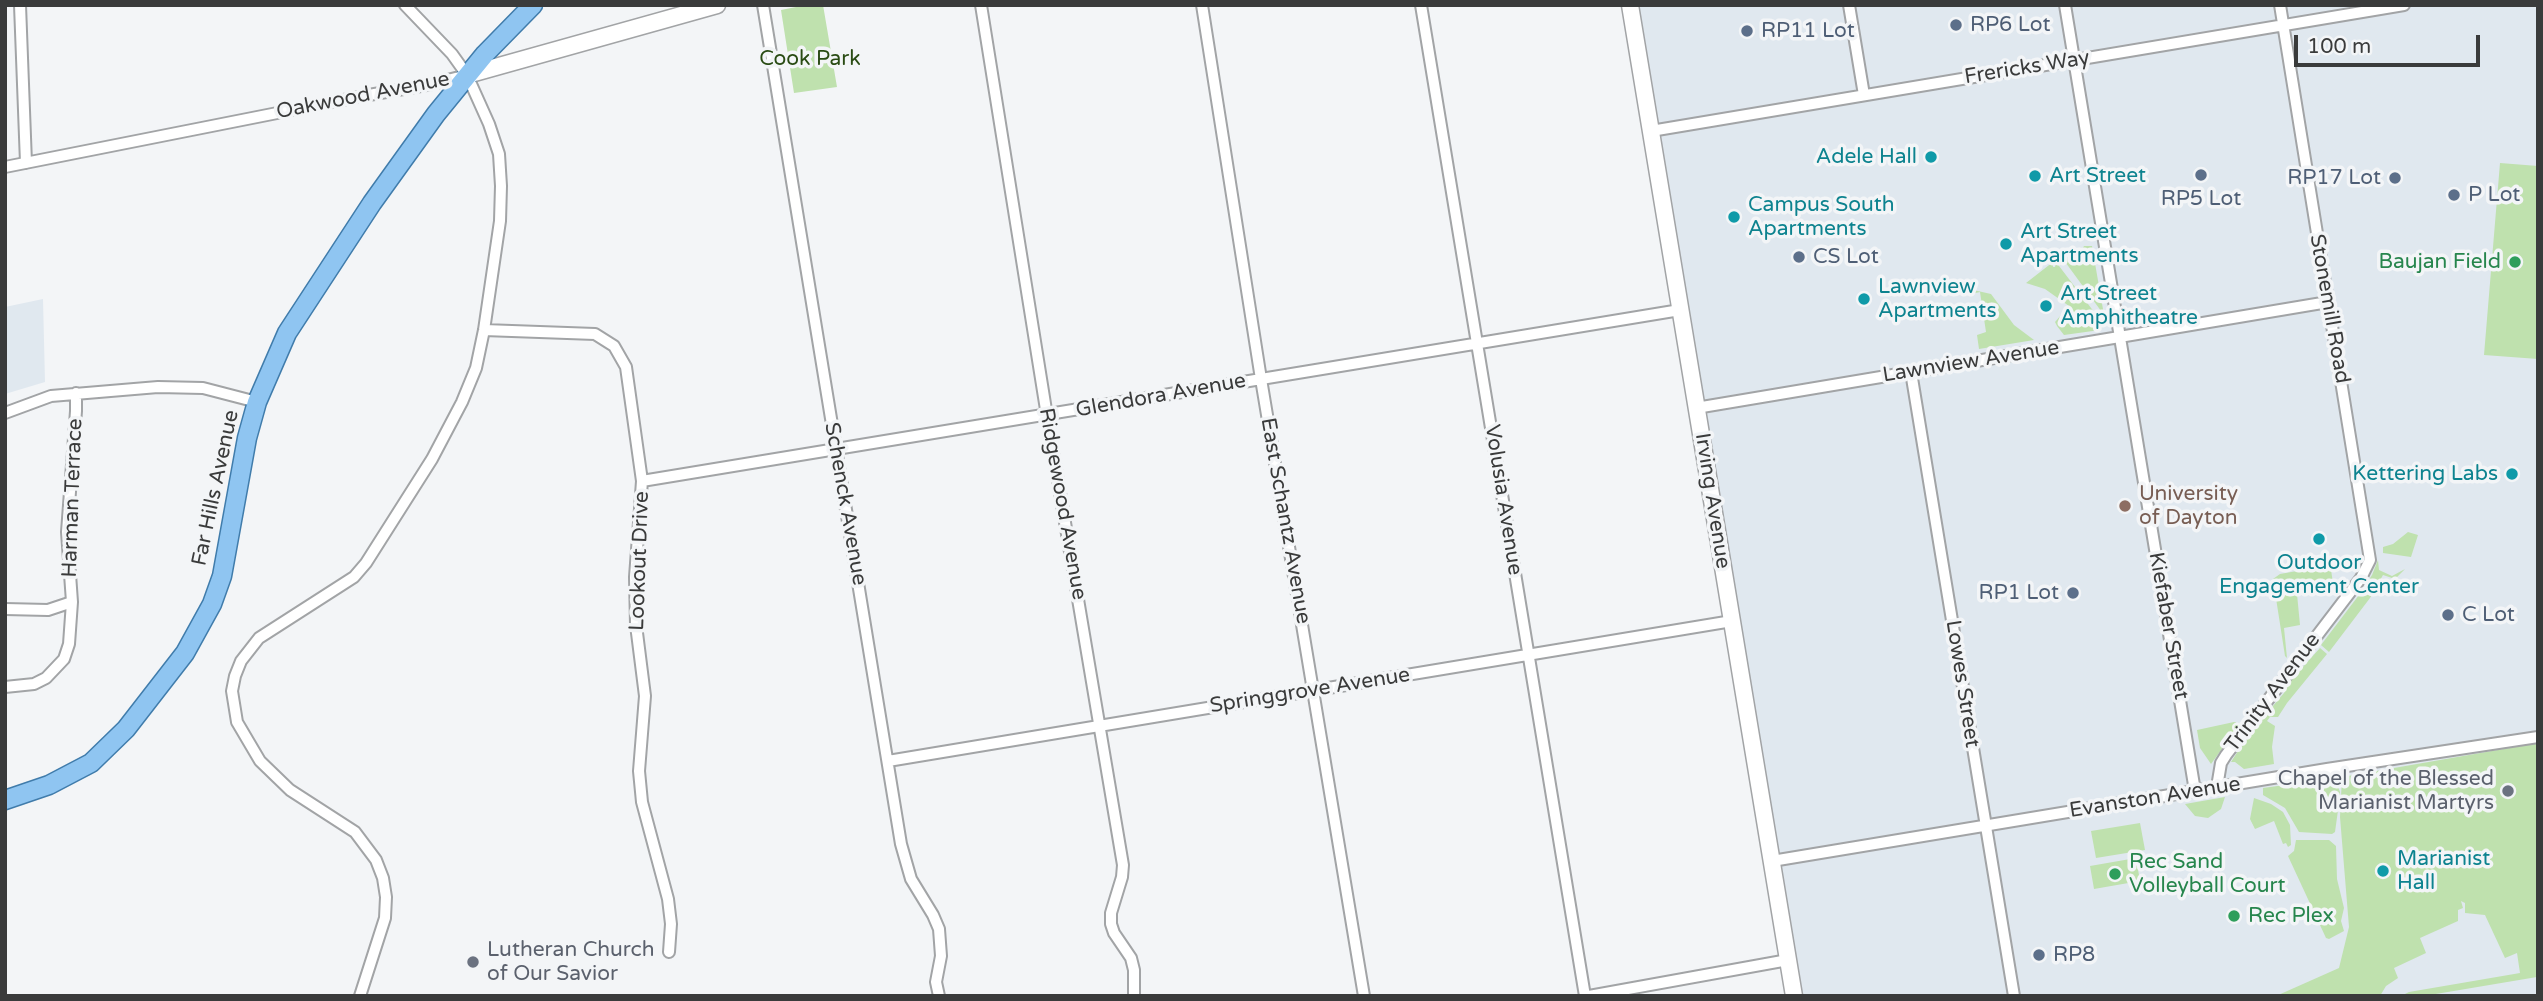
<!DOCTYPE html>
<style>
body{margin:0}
#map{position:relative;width:2543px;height:1001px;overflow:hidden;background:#f3f5f7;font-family:"Varela Round",sans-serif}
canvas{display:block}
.frame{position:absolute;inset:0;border:7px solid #3a3b3b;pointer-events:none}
.scale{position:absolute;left:2294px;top:35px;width:186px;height:32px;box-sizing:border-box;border:4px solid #3a3b3b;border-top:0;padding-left:9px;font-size:21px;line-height:24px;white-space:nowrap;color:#3a3b3b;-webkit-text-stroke:5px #f3f5f7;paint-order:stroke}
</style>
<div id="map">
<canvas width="2543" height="1001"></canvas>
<div class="frame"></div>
<div class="scale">100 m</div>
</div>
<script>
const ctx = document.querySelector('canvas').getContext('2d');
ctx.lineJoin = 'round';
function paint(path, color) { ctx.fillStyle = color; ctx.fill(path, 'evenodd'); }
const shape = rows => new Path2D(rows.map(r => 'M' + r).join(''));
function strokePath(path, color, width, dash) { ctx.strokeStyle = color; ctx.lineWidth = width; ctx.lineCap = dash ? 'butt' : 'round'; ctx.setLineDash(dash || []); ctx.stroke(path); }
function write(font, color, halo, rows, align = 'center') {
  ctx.font = font + ' "Varela Round",sans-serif'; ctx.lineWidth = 7; ctx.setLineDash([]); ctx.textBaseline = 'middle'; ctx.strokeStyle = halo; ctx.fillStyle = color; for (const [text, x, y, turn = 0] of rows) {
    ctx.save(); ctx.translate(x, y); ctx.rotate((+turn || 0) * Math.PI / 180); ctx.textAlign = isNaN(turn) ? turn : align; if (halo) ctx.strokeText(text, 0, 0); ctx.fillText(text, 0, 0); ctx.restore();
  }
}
paint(shape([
 [1630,5,2538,5,2538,996,1794,996],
 [43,299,45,382,5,394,5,307]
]), '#e0e8ef');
paint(shape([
 [806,5,823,5,837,87,794,93,781,10],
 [2500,163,2538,166,2538,359,2484,355],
 [2084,246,2092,246,2104,315,2063,259,2081,251],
 [2053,262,2053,267,2055,267,2056,262,2104,325,2100,330,2064,335,2057,326,2055,322,2069,306,2045,289,2026,283],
 [1969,289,1991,294,2014,325,2034,340,1979,349,1977,335,1986,332,1980,292,1971,294],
 [2408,532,2418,535,2411,557,2383,553,2383,547,2393,544],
 [2378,560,2379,570,2392,576,2405,569,2395,579,2383,575,2370,598,2329,652,2321,645,2359,595,2372,575],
 [2325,566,2326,570,2331,570,2333,583,2302,590,2297,594,2300,625,2284,628,2287,658,2285,656,2273,579,2280,574],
 [2320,648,2327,654,2287,703,2278,717,2270,717,2267,721,2275,726,2272,747,2274,764,2244,769,2235,762,2231,762,2249,734,2284,693,2292,679],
 [2234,722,2240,724,2211,764,2200,748,2197,730],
 [2538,743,2538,979,2537,977,2424,996,2401,996,2409,992,2520,973,2517,953,2505,958,2485,915,2465,913,2465,903,2461,901,2463,908,2458,910,2458,921,2420,938,2426,953,2394,968,2398,978,2386,986,2380,996,2276,996,2339,968,2349,927,2340,817,2342,777],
 [2335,778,2340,792,2339,803,2335,832,2332,834,2299,832,2285,808,2263,795,2263,788],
 [2225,797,2221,809,2208,818,2195,816,2185,804],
 [2254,798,2271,804,2283,812,2290,825,2291,845,2288,847,2286,843,2283,844,2274,821,2255,829,2250,819],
 [2140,823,2145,850,2096,858,2091,831],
 [2296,840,2329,840,2336,846,2337,879,2344,908,2341,921,2344,931,2329,939,2326,938,2288,856,2294,851],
 [2136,858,2140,881,2094,889,2090,866]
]), '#bfe1ae');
const street = shape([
 [20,5,26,163],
 [763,5,901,844,911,879,933,915,939,929,941,956,936,982,939,996],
 [981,5,1047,416,1123,865,1122,877,1111,913,1111,924,1114,933,1131,958,1134,970,1134,996],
 [1202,5,1261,379,1364,996],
 [1421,5,1585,996],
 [1849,5,1864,95],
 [2065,5,2195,791],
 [1651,131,2404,5],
 [5,167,363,96,432,84,467,75],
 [484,330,595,334,614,346,626,367,642,481,635,577,636,625,645,696,639,771,642,802,668,899,671,924,669,952],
 [1911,372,2014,996],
 [1696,408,2328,302],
 [5,413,51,396,158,387,203,388,257,402],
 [642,481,1680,310],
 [5,609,48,610,72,602],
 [5,687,34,684,46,678,64,659,69,644,72,602,67,532,76,411,76,393],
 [888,761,1732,621],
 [2217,787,2221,763,2226,755,2361,578,2370,560,2280,5],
 [1772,861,2327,769,2538,737],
 [360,996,385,918,386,897,383,878,376,860,355,832,290,790,260,761,237,722,232,691,235,676,241,661,259,638,354,577,366,563,432,459,462,402,476,368,484,330,500,221,501,186,499,154,489,124,467,75,452,54,405,5],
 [1589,996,1788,960]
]);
const secondary = shape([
 [1630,5,1794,996],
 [467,75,717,5]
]);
const primary = shape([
 [5,800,49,785,91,763,126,729,185,653,212,604,222,576,247,438,257,402,287,333,372,203,436,114,485,54,533,5]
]);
strokePath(street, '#a2a4a6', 14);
strokePath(secondary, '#a2a4a6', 19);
strokePath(primary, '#407cab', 21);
strokePath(street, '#fff', 10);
strokePath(secondary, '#fff', 16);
strokePath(primary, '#8fc5f1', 18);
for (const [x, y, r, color] of [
 [1956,25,7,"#5c6f8a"],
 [1747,31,7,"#5c6f8a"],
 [1931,157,7,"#0f9aa8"],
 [2201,175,7,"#5c6f8a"],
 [2035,176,7,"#0f9aa8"],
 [2395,178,7,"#5c6f8a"],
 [2454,195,7,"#5c6f8a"],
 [1734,217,7,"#0f9aa8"],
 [2006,244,7,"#0f9aa8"],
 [1799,257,7,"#5c6f8a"],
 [2515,262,7,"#2e9e5b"],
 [1864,299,7,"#0f9aa8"],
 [2046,306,7,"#0f9aa8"],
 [2512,474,7,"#0f9aa8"],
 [2125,506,7,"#8d6e63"],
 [2319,539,7,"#0f9aa8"],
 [2073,593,7,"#5c6f8a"],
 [2448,615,7,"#5c6f8a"],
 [2508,791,7,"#6b7280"],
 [2383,871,7,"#0f9aa8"],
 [2115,874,7,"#2e9e5b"],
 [2234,916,7,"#2e9e5b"],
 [2039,955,7,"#5c6f8a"],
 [473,962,7,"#6b7280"]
]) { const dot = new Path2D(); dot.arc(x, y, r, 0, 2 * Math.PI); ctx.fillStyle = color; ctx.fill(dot); strokePath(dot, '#f3f5f7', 2.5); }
write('21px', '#4e5e75', '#f3f5f7', [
 ["RP6 Lot",1970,25],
 ["RP11 Lot",1761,31],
 ["RP17 Lot",2381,178,"right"],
 ["P Lot",2468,195],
 ["RP5 Lot",2201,199,"center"],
 ["CS Lot",1813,257],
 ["RP1 Lot",2059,593,"right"],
 ["C Lot",2462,615],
 ["RP8",2053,955]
], 'left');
write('21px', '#294b13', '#f3f5f7', [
 ["Cook Park",810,59]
]);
write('21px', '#3a3b3b', '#f3f5f7', [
 ["Frericks Way",2027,68,-9],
 ["Oakwood Avenue",363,96,-11],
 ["Stonemill Road",2329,309,80],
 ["Lawnview Avenue",1971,362,-9],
 ["Glendora Avenue",1161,396,-10],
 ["Far Hills Avenue",216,488,-78],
 ["Harman Terrace",73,498,-88],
 ["Volusia Avenue",1503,500,81],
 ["Irving Avenue",1712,501,81],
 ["Schenck Avenue",845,504,80],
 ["Ridgewood Avenue",1062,504,80],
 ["East Schantz Avenue",1285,521,80],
 ["Lookout Drive",640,561,-88],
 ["Kiefaber Street",2168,626,80],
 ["Lowes Street",1962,684,81],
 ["Springgrove Avenue",1310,691,-9],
 ["Trinity Avenue",2273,693,-53],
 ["Evanston Avenue",2155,798,-9]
]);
write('21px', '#0d838f', '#f3f5f7', [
 ["Adele Hall",1917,157,"right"],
 ["Art Street",2049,176],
 ["Campus South",1748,205],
 ["Apartments",1748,229],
 ["Art Street",2020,232],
 ["Apartments",2020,256],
 ["Lawnview",1878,287],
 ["Apartments",1878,311],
 ["Art Street",2060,294],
 ["Amphitheatre",2060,318],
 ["Kettering Labs",2498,474,"right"],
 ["Outdoor",2319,563,"center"],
 ["Engagement Center",2319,587,"center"],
 ["Marianist",2397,859],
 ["Hall",2397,883]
], 'left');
write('21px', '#27864d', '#f3f5f7', [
 ["Baujan Field",2501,262,"right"],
 ["Rec Sand",2129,862],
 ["Volleyball Court",2129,886],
 ["Rec Plex",2248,916]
], 'left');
write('21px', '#785e54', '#f3f5f7', [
 ["University",2139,494],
 ["of Dayton",2139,518]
], 'left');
write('21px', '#5b616d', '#f3f5f7', [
 ["Chapel of the Blessed",2494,779],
 ["Marianist Martyrs",2494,803],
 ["Lutheran Church",487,950,"left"],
 ["of Our Savior",487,974,"left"]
], 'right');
</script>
